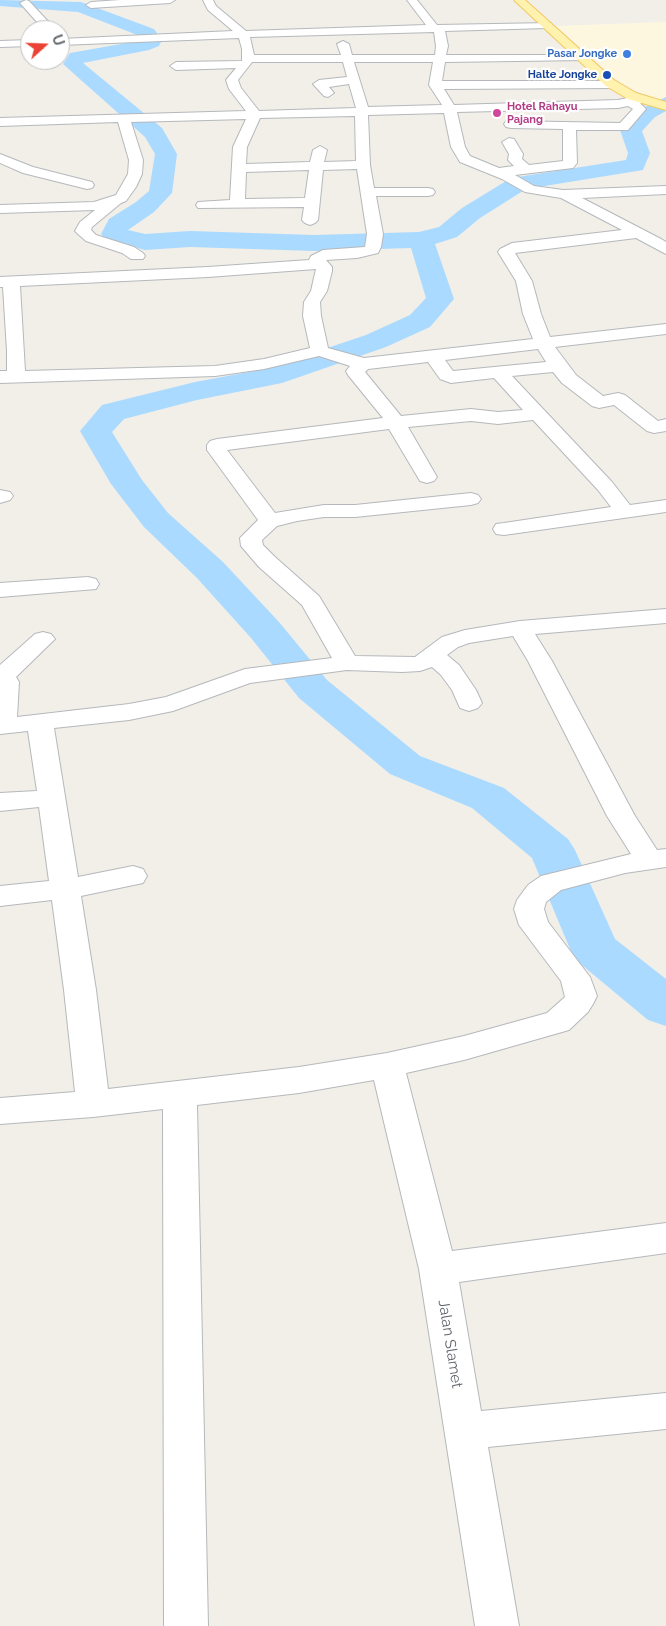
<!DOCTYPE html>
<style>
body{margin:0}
#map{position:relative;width:666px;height:1626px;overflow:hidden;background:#f1efe8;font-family:Raleway,sans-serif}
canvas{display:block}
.north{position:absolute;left:20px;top:20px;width:50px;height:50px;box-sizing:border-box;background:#fff;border:1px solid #bfc1c3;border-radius:50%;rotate:70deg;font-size:14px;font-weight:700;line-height:20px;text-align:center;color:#5f6368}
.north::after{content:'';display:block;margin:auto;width:18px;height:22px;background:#ea4335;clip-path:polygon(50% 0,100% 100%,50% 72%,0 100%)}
</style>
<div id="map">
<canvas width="666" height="1626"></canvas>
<div class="north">U</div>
</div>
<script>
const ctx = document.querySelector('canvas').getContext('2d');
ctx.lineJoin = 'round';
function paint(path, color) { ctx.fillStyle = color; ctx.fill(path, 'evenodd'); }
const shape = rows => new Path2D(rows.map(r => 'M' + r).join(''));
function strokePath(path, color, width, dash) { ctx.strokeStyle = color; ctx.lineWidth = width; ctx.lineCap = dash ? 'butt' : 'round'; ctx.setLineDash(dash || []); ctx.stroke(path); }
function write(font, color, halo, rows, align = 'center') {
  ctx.font = font + ' Raleway,sans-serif'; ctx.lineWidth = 4.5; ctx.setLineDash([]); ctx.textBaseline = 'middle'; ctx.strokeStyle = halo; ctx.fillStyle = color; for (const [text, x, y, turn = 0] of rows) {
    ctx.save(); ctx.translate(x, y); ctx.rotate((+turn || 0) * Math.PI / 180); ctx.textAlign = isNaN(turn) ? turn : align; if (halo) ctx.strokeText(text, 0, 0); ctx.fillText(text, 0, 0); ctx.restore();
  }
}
paint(shape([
 [666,22,666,97,659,100,636,91,619,82,556,26]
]), '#fef7e0');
paint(shape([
 [0,0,81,2,154,29,157,33,161,42,159,46,149,50,83,63,162,128,177,154,172,193,154,212,128,230,145,234,190,231,314,235,419,232,439,227,462,208,511,178,626,160,628,153,620,130,641,109,666,97,666,111,655,117,642,131,650,153,643,170,526,189,480,218,457,237,435,244,454,299,430,327,386,347,282,383,197,400,124,419,112,432,142,480,168,513,223,562,279,622,327,680,420,756,504,788,568,839,575,850,615,939,666,979,666,1026,648,1020,577,961,570,949,532,858,472,808,390,774,299,698,251,638,197,578,144,527,111,484,80,431,102,405,195,382,265,369,366,335,410,315,426,298,411,248,314,251,190,247,145,250,105,239,101,234,109,219,136,202,149,191,155,154,145,137,63,64,70,53,138,41,142,40,140,36,78,12,0,6,0,0]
]), '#aadaff');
const minor = shape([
 [26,0,29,1,56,30,44,30,20,3,26,0],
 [120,0,175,0,170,3,91,8,86,5,91,2,120,0],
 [203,0,213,0,216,6,246,31,426,25,407,0,417,0,437,25,551,23,552,25,547,28,445,31,448,46,446,55,582,55,588,58,586,60,445,62,442,81,613,81,617,82,619,85,617,88,444,89,454,105,618,100,641,95,645,96,647,99,645,102,640,103,646,109,628,130,576,130,577,163,573,168,515,175,534,186,563,190,666,186,666,194,582,198,661,239,666,242,666,254,636,238,515,253,532,281,541,314,550,337,666,324,666,334,555,347,576,375,603,396,618,393,625,395,658,421,666,419,666,431,654,433,647,431,614,405,599,408,592,406,562,383,553,372,512,376,612,482,630,505,666,500,666,512,504,535,496,534,493,529,496,524,504,523,611,507,598,490,533,420,498,424,471,421,408,427,437,477,434,481,427,483,420,481,389,429,227,450,275,513,324,505,355,505,471,493,478,495,481,499,478,503,471,505,355,517,324,517,297,521,277,526,262,540,263,545,275,557,319,596,355,656,415,657,442,637,465,630,520,621,666,609,666,623,535,634,552,661,635,816,657,850,666,849,666,867,625,873,561,890,546,902,544,909,548,922,590,977,597,996,593,1004,588,1012,569,1030,464,1060,406,1073,452,1251,666,1223,666,1253,459,1282,481,1411,666,1393,666,1429,488,1447,519,1626,475,1626,419,1269,374,1080,299,1093,197,1105,208,1626,164,1626,163,1109,93,1117,0,1124,0,1098,75,1092,64,990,52,900,0,906,0,886,49,881,39,807,0,811,0,793,37,791,28,731,0,734,0,665,35,634,43,632,51,634,55,639,16,677,19,682,17,717,129,704,166,697,245,669,332,658,302,605,259,567,241,546,240,538,258,520,207,450,207,445,210,441,217,439,383,418,348,375,346,371,350,366,319,356,264,369,215,376,0,383,0,371,7,371,7,351,3,287,0,287,0,277,208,267,309,260,311,256,323,250,365,247,367,234,357,169,323,170,318,220,315,223,310,225,305,223,302,220,304,207,198,208,196,205,198,202,230,200,233,147,246,119,131,122,143,160,142,174,136,187,126,201,121,203,92,227,91,230,96,235,134,247,143,253,145,256,143,259,131,259,122,253,86,241,78,234,75,231,80,222,95,210,0,213,0,205,94,202,116,195,128,174,129,160,118,122,0,126,0,118,246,111,229,89,226,80,236,68,176,70,170,66,176,62,242,61,242,49,239,38,60,45,60,39,233,31,208,10,203,0],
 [434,32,436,46,435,55,352,55,349,44,343,41,337,44,341,55,254,55,250,37,434,32],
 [252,62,343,62,347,77,319,80,313,84,324,96,328,97,334,93,329,87,349,84,356,108,259,111,241,88,238,80,252,62],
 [354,62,433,62,429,85,442,105,368,107,354,62],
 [628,106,633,109,620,123,506,121,504,124,506,127,511,128,563,129,563,161,529,165,522,159,523,154,514,139,509,138,502,142,509,154,508,160,514,166,499,168,470,156,465,147,457,112,618,108,628,106],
 [444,113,451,147,460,162,502,179,525,192,561,198,622,230,512,243,500,249,498,252,516,281,523,314,533,339,364,358,328,348,321,316,320,302,327,291,332,271,332,267,326,260,357,258,378,253,381,247,383,234,376,196,428,196,433,195,435,192,433,189,428,188,374,188,370,165,368,115,444,113],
 [355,116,356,161,324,162,327,150,320,146,313,150,310,162,246,164,247,147,260,118,355,116],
 [309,170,305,198,245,199,246,172,309,170],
 [316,269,311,291,304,302,303,316,310,348,264,359,215,366,25,371,20,286,208,277,316,269],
 [538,349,546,362,453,371,445,360,538,349],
 [428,362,440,379,451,383,494,378,523,410,498,412,471,409,401,416,365,372,368,369,428,362],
 [513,636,528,661,607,816,631,854,541,876,528,885,517,900,514,909,519,925,561,981,565,997,547,1013,464,1036,387,1053,299,1067,108,1089,96,990,81,896,143,883,147,876,143,869,133,866,78,877,54,728,129,720,173,711,250,683,347,670,402,672,420,671,432,667,441,675,452,690,460,708,469,711,478,708,482,703,476,690,459,665,447,655,458,647,469,643,513,636],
 [30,40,30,46,0,47,0,41,30,40],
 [0,154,33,167,92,182,94,185,92,188,87,189,23,173,0,163,0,154],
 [0,490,10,492,13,496,10,500,0,503,0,490],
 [88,577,96,579,99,584,96,589,0,597,0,583,88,577]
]);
const major = shape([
 [514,0,525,0,614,80,636,93,666,102,666,110,628,99,606,86,514,0]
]);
strokePath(minor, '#b5b8bc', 2);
strokePath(major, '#f2c960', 2);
paint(minor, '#fff');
paint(major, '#fff2af');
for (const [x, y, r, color] of [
 [627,54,5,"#3f7fe0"],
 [607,75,5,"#1a4fb4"],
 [497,113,5,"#d1479c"]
]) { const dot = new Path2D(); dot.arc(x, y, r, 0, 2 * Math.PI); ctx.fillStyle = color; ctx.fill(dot); strokePath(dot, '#fff', 2); }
write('bold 11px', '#366cbe', '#fff', [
 ["Pasar Jongke",617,54]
], 'right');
write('bold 11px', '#164399', '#fff', [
 ["Halte Jongke",597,75]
], 'right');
write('bold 11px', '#b23c85', '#fff', [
 ["Hotel Rahayu",507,107],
 ["Pajang",507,120]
], 'left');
write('15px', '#5f6368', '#fff', [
 ["Jalan Slamet",450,1344,81]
]);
</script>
